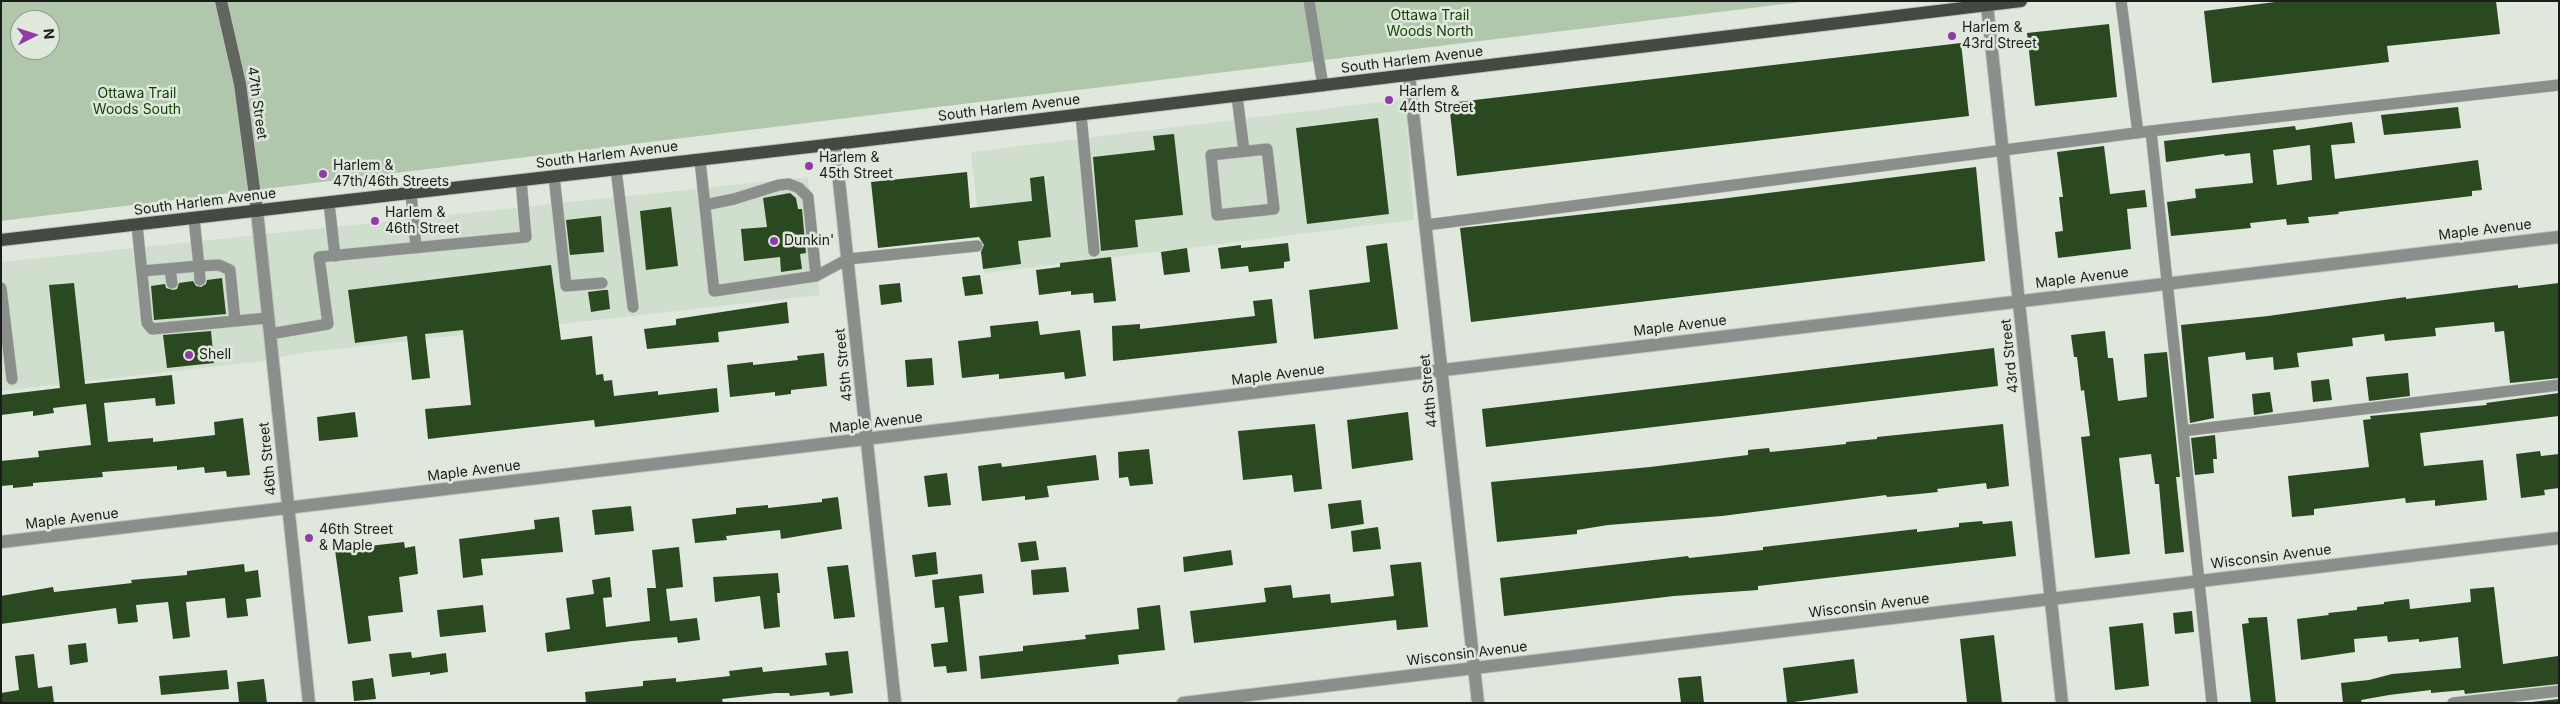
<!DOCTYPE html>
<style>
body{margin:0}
#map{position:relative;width:2560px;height:704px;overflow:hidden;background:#e0e8dd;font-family:Inter,sans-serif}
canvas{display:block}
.frame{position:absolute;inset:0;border:2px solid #1a1e1a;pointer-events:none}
.north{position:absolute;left:10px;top:10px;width:50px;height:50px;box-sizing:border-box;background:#e0e8dd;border:1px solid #91978f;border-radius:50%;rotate:85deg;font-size:14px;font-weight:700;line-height:20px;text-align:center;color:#1a1e1a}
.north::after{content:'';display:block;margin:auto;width:18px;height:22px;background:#923aa7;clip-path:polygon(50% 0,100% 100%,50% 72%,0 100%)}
</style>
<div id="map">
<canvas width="2560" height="704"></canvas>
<div class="frame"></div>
<div class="north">N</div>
</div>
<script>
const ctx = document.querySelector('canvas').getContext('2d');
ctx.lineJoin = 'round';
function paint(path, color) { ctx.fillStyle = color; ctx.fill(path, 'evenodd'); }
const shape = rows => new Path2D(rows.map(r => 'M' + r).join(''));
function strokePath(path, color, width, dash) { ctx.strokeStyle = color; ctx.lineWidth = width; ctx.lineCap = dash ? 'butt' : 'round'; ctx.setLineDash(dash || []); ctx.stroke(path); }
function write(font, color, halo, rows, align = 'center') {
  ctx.font = font + ' Inter,sans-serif'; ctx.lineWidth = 5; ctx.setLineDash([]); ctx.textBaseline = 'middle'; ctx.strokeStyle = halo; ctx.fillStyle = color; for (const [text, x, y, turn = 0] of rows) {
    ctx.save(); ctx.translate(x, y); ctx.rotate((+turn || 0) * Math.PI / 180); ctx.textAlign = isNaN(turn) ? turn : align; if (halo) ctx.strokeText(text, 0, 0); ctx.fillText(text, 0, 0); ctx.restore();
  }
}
paint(shape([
 [1405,99,1414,220,984,273,971,152],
 [808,177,820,295,301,353,263,361,1,391,1,262]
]), '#d0decd');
paint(shape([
 [1,1,1809,1,1,221],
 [20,20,50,20,50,50,20,50]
]), '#b1c7ac');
paint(shape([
 [2283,1,2496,1,2500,34,2387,46,2389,62,2212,83,2204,11],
 [2109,24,2117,97,2035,106,2027,33],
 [1961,43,1969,116,1457,176,1449,103],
 [2458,107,2461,128,2384,135,2381,115],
 [1378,118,1389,214,1307,224,1296,128],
 [2352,122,2355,143,2331,145,2335,179,2478,160,2482,190,2472,191,2472,196,2338,212,2339,214,2308,217,2309,223,2287,225,2286,219,2250,223,2251,228,2171,236,2167,202,2196,198,2195,189,2253,183,2250,153,2225,156,2224,154,2166,162,2164,141,2295,126,2296,130],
 [2310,145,2312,180,2277,185,2273,150],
 [1174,134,1183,215,1135,220,1138,247,1101,251,1093,157,1155,150,1153,136],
 [2104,146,2110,194,2145,190,2147,207,2127,209,2131,249,2058,258,2055,232,2063,231,2059,197,2063,197,2057,152],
 [1976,167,1985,261,1471,322,1460,228,1720,199],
 [967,172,970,208,1032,201,1030,178,1044,176,1051,237,1018,241,1021,264,983,269,981,252,984,245,979,237,878,248,871,182],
 [790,193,796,198,798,209,802,209,806,253,800,254,802,269,781,272,780,257,744,261,741,229,767,227,763,198],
 [671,207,678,266,646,270,640,211],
 [601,216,604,252,570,255,566,220],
 [1288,243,1290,261,1284,262,1284,268,1249,272,1248,266,1221,269,1218,248,1241,245,1241,248],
 [1387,243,1398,329,1314,339,1309,290,1370,282,1366,246],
 [1187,248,1190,272,1164,275,1161,252],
 [1111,257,1116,301,1094,303,1093,293,1071,295,1071,291,1039,295,1036,270,1060,267,1060,263],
 [551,265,561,340,592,336,596,375,603,374,604,381,612,380,614,396,658,391,658,395,717,388,719,412,595,427,594,420,428,439,425,409,471,405,463,330,425,334,430,378,412,380,407,336,355,343,348,290],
 [980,275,983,294,965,296,962,277],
 [222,278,226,314,154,320,151,286,165,284,166,288,173,290,177,289,179,283,193,281,196,286,201,287,206,284,207,280],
 [74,283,85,384,172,375,175,404,156,406,155,398,104,403,108,442,153,438,153,442,215,435,214,422,243,418,250,475,227,477,226,471,205,473,204,467,177,470,177,466,102,472,103,477,33,483,33,486,13,488,13,485,1,486,1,461,39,457,38,451,91,445,86,404,53,408,54,413,33,416,33,411,1,415,1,395,60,388,49,285],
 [900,283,902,302,881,305,879,285],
 [2559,283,2559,378,2510,383,2504,331,2495,332,2494,322,2435,328,2436,336,2385,341,2384,334,2352,338,2353,346,2297,353,2299,367,2274,370,2273,357,2246,360,2245,352,2208,357,2214,418,2190,423,2181,325,2268,316,2406,297,2406,299,2518,285,2518,288],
 [604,290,608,290,610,309,591,312,588,292],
 [1272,299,1277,343,1113,361,1112,326,1140,324,1140,329,1255,316,1253,301],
 [787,302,789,323,718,332,719,342,647,349,644,329,676,325,676,319],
 [1038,321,1040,335,1080,330,1086,376,1065,379,1064,372,999,379,999,374,962,378,958,341,991,337,990,326],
 [211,331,214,363,167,368,163,335],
 [2105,331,2108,358,2113,358,2118,401,2147,397,2144,354,2167,352,2180,477,2176,477,2184,552,2165,554,2159,484,2155,484,2151,454,2119,458,2130,554,2095,558,2081,437,2090,436,2084,390,2081,391,2077,357,2074,357,2071,335],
 [1994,348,1998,386,1486,447,1482,409],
 [824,353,827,386,791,390,791,394,775,396,775,392,730,397,727,365,753,362,753,365,798,360,797,356],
 [932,358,934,385,907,387,905,360],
 [2408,373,2410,396,2369,401,2366,377],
 [2329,379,2332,400,2313,402,2311,381],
 [2270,392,2273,412,2254,415,2252,394],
 [2559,393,2559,416,2420,433,2424,466,2483,460,2487,500,2435,506,2435,500,2406,503,2405,498,2314,509,2314,515,2292,517,2288,476,2369,467,2363,420,2371,419,2370,416,2487,405,2486,403],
 [355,412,358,437,319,441,317,417],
 [1408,412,1413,460,1352,469,1347,420],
 [1315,424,1322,489,1294,492,1292,475,1243,480,1238,431],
 [2003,424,2009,486,1987,489,1986,483,1937,489,1938,492,1919,494,1887,497,1886,495,1722,516,1608,525,1577,530,1577,534,1497,542,1491,482,1650,467,1748,455,1748,450,1769,448,1770,452,1800,449,1846,444,1846,442,1877,439,1877,437],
 [2215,435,2217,459,2213,459,2214,473,2195,475,2191,438],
 [1149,449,1153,484,1130,486,1128,477,1119,478,1118,452],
 [2540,451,2541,456,2559,454,2559,488,2544,490,2545,495,2521,498,2516,454],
 [1096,455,1099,480,1047,486,1049,497,1025,500,1025,496,982,501,978,466,1001,463,1002,467],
 [947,473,951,505,928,507,924,476],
 [838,497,842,529,781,539,780,530,726,536,727,540,695,543,692,519,736,514,736,508,768,505,768,508,822,502,822,499],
 [1361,500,1364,524,1331,529,1328,504],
 [631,506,634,531,595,535,592,510],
 [559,517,563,552,481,559,483,575,463,578,459,539,535,529,534,520],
 [1982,521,1983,524,2012,521,2016,556,1758,586,1758,590,1674,596,1504,616,1500,578,1688,556,1689,558,1763,550,1763,547,1917,529,1917,532,1959,527,1959,523],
 [1378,527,1381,549,1353,552,1351,531],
 [1036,541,1039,560,1021,562,1018,543],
 [404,542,405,548,415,546,418,574,399,577,403,612,368,616,371,641,348,644,335,550],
 [679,547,683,587,666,589,670,621,697,618,700,640,678,643,677,637,632,641,547,652,545,633,570,629,566,598,594,594,592,580,610,577,612,597,603,598,606,627,650,621,647,588,656,588,652,550],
 [1231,550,1233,565,1184,572,1183,557],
 [936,552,938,574,915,577,912,555],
 [1421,562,1428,627,1397,630,1396,620,1194,643,1190,611,1266,602,1264,588,1291,585,1293,598,1330,594,1331,603,1394,596,1390,565],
 [244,564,245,572,258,570,261,597,246,599,248,616,227,618,225,598,186,602,190,637,173,639,168,602,136,605,138,622,118,624,116,608,1,624,1,596,53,587,54,592,132,583,131,580,187,575,187,571],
 [848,565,855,617,834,619,827,567],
 [1066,567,1069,592,1033,595,1031,570],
 [778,573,780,593,777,593,780,627,764,629,760,596,715,602,713,577],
 [982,574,984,593,959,596,967,671,947,673,946,666,934,667,931,644,948,642,944,607,935,608,932,580],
 [2494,587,2503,664,2558,656,2559,684,2465,694,2464,690,2431,693,2431,690,2389,695,2361,700,2362,703,2343,703,2341,683,2369,680,2392,674,2461,668,2458,637,2419,642,2419,639,2388,642,2387,636,2354,639,2355,652,2301,660,2297,619,2329,615,2328,613,2357,610,2357,607,2384,604,2384,602,2409,599,2410,609,2471,602,2470,589],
 [483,605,486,632,440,637,437,610],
 [1160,605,1165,650,1118,655,1119,664,981,679,979,656,1023,651,1023,646,1086,639,1085,635,1139,629,1137,608],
 [2192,611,2194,632,2175,634,2173,613],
 [2267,617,2276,703,2251,703,2242,624,2249,623,2248,618],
 [2143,623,2149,686,2115,690,2109,627],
 [1994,635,2002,703,1967,703,1960,639],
 [86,643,88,662,70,665,68,645],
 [848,651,853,693,830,696,829,692,790,696,789,693,776,693,722,699,723,703,586,703,585,692,643,686,643,681,676,678,676,682,730,676,729,671,762,667,763,672,827,665,825,653],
 [411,652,412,658,446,653,448,672,430,675,430,672,392,677,389,654],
 [34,654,38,688,52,686,54,703,1,703,1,693,19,690,15,656],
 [1854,659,1858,693,1787,703,1783,668],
 [227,670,229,689,161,695,159,676],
 [1701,676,1704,703,1681,703,1678,678],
 [373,678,376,699,354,701,352,681],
 [264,679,267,703,239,703,237,682],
 [2559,699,2559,703,2522,703]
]), '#2a4921');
const service = shape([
 [1309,1,1323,86],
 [2121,1,2138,133],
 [1237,96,1244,151],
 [1081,115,1094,251],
 [2151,131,2212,703],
 [1267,149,1274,209,1217,215,1211,155,1267,149],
 [700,160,714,291,816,276,848,259,977,246],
 [616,169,633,307],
 [554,176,566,286,602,283],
 [411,193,416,248],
 [329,203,335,256],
 [705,205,734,199,779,185,789,184,799,188,808,197,816,276],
 [194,218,199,266,219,265,230,270,235,321],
 [137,225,147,323,152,329,267,318],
 [1426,225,2151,131,2559,85],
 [170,269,172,283],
 [142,271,199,266,200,280],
 [1,288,12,379],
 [270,334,328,324,319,257,526,237,521,180],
 [2183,431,2559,385],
 [2453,703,2559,691]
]);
const minor = shape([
 [1987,5,2062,703],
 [1409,76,1478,703],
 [835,144,895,703],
 [257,211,309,703],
 [1,542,2559,237],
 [1183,703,2559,538]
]);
const secondary = shape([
 [221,1,240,84,257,211]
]);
const primary = shape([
 [1,240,835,144,2021,1]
]);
strokePath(service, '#bcc4ba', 12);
strokePath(minor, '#bcc4ba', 14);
strokePath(secondary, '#bcc4ba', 14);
strokePath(primary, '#bcc4ba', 14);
strokePath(service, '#8b8f8b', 11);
strokePath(minor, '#8b8f8b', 12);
strokePath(secondary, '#616660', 12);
strokePath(primary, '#444a42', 12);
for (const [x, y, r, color] of [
 [1952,36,5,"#923aa7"],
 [1389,100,5,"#923aa7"],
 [809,166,5,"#923aa7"],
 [323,174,5,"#923aa7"],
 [375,221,5,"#923aa7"],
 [774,241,5,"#923aa7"],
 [189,355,5,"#923aa7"],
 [309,538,5,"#923aa7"]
]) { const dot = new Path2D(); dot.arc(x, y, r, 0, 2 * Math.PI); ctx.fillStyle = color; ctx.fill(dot); strokePath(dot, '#e0e8dd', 2); }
write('14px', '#0f3f00', '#e0e8dd', [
 ["Ottawa Trail",1430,16],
 ["Woods North",1430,32],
 ["Ottawa Trail",137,94],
 ["Woods South",137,110]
]);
write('14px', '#1a1e1a', '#e0e8dd', [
 ["Harlem &",1962,28],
 ["43rd Street",1962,44],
 ["Harlem &",1399,92],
 ["44th Street",1399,108],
 ["Harlem &",819,158],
 ["45th Street",819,174],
 ["Harlem &",333,166],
 ["47th/46th Streets",333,182],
 ["Harlem &",385,213],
 ["46th Street",385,229],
 ["Dunkin'",784,241],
 ["Shell",199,355],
 ["46th Street",319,530],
 ["& Maple",319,546]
], 'left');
write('14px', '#1a1e1a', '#e0e8dd', [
 ["South Harlem Avenue",1412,60,-7],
 ["47th Street",257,103,82],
 ["South Harlem Avenue",1009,108,-7],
 ["South Harlem Avenue",607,155,-7],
 ["South Harlem Avenue",205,202,-7],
 ["Maple Avenue",2485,230,-7],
 ["Maple Avenue",2082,278,-7],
 ["Maple Avenue",1680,326,-7],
 ["43rd Street",2010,356,-96],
 ["45th Street",844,365,-96],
 ["Maple Avenue",1278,375,-7],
 ["44th Street",1429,391,-96],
 ["Maple Avenue",876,423,-7],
 ["46th Street",268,459,-96],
 ["Maple Avenue",474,471,-7],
 ["Maple Avenue",72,519,-7],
 ["Wisconsin Avenue",2271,557,-7],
 ["Wisconsin Avenue",1869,606,-7],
 ["Wisconsin Avenue",1467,654,-7]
]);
</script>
